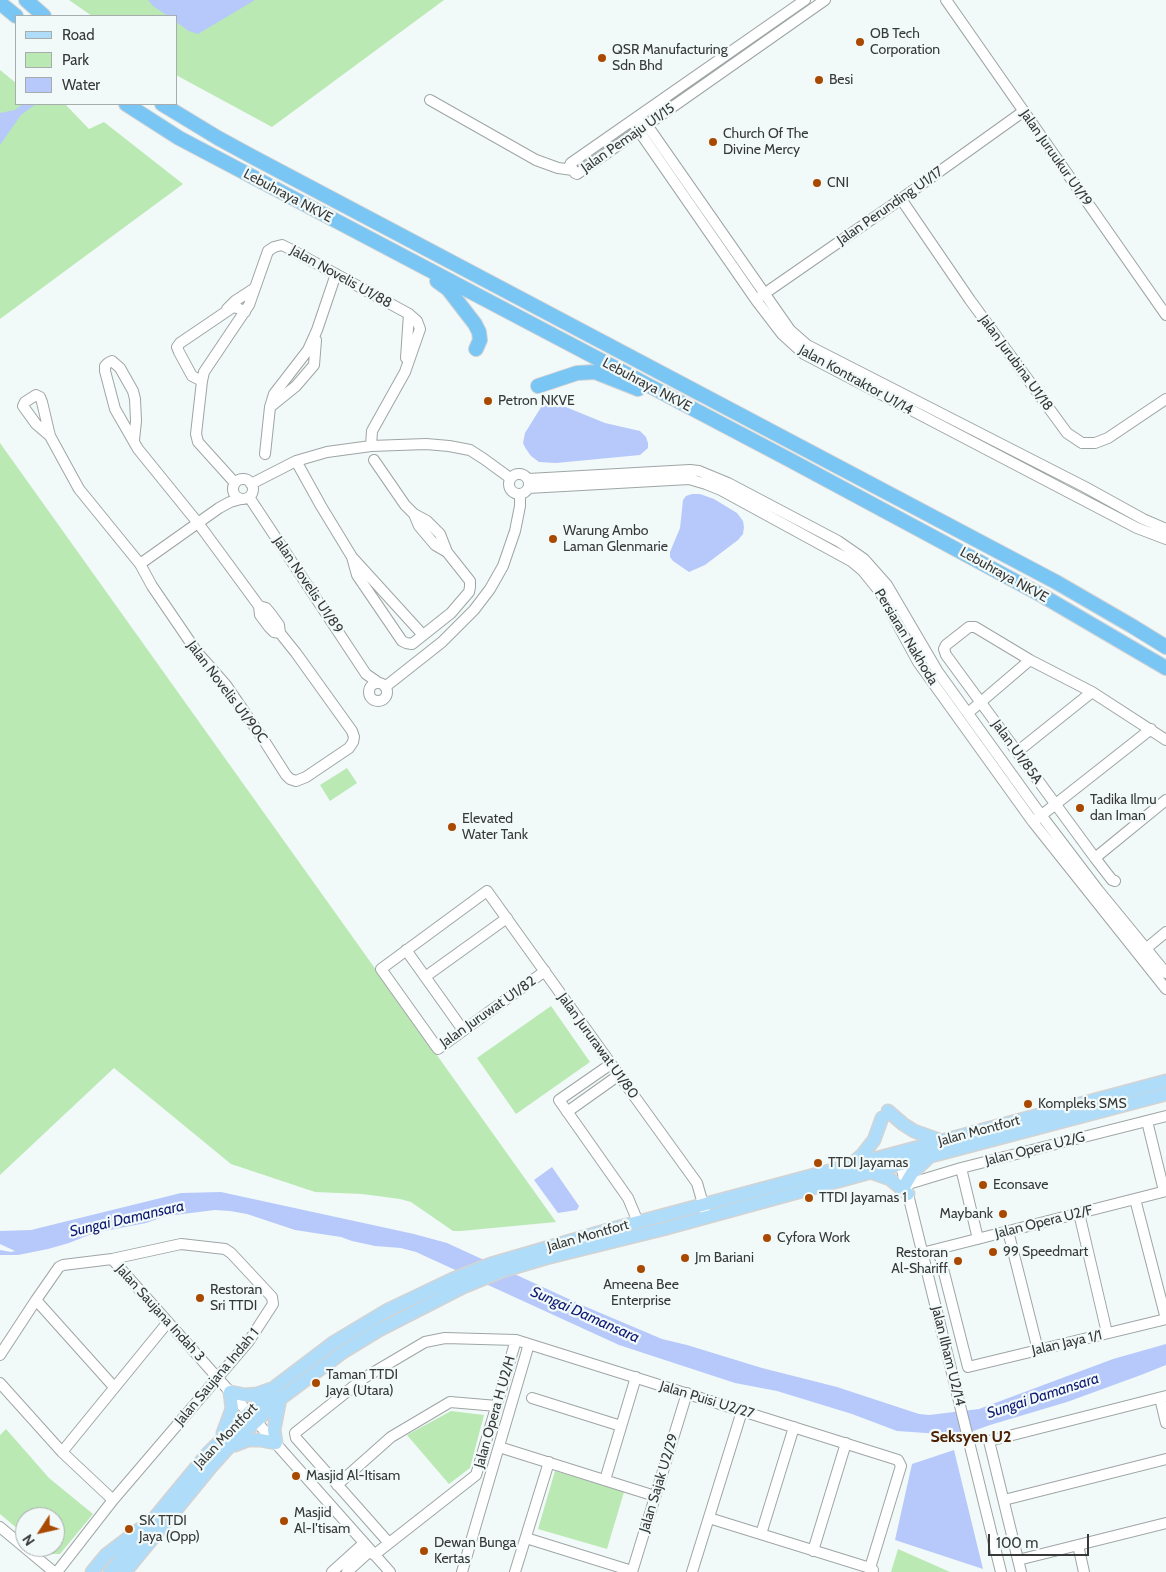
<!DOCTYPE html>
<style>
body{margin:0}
#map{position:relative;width:1166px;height:1572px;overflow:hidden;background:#f2f9f9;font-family:Cabin,sans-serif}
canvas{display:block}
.legend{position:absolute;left:15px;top:15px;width:162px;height:90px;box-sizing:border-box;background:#f2f9f9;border:1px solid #a7acac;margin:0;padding:6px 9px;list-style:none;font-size:15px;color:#373939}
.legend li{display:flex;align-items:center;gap:10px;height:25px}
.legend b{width:25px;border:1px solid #a7acac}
.north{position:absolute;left:15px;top:1507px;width:50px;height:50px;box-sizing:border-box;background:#f2f9f9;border:1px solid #a7acac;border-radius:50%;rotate:235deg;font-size:14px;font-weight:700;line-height:20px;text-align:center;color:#373939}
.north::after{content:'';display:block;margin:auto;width:18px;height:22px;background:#a94900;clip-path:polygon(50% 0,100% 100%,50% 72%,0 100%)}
.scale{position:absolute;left:988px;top:1534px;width:101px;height:22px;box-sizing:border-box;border:2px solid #373939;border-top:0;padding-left:6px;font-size:15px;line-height:18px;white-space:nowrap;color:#373939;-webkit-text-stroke:4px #f2f9f9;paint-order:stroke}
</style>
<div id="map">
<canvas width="1166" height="1572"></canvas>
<ul class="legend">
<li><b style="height:6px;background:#afddf9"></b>Road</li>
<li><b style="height:14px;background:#bae9b4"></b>Park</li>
<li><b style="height:14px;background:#b6c9fa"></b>Water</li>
</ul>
<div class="north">N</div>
<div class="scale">100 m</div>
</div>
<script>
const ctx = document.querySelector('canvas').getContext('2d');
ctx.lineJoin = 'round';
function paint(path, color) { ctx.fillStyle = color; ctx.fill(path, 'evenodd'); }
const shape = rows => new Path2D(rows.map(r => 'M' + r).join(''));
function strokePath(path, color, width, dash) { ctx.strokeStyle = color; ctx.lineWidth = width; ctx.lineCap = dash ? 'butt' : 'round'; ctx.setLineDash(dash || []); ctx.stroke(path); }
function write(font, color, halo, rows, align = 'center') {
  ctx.font = font + ' Cabin,sans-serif'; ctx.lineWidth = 4.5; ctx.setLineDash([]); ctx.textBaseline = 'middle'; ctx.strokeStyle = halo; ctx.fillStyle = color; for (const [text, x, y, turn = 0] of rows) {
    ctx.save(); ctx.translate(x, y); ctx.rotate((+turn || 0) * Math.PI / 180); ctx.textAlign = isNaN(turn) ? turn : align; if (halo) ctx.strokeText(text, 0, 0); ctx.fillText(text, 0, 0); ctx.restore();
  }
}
paint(shape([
 [69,0,444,0,272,127,176,75,176,16,92,16],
 [0,70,16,83,16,104,65,104,89,129,104,122,183,184,0,319],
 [0,443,556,1222,461,1231,453,1231,411,1202,400,1199,362,1194,315,1192,231,1164,114,1068,0,1175],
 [347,768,357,783,330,801,320,785],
 [551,1006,590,1062,516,1114,477,1058],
 [451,1411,484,1415,470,1468,449,1484,407,1435],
 [6,1429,49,1478,93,1514,60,1554,49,1554,40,1547,55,1547,55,1517,25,1517,25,1535,0,1514,0,1435],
 [555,1471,624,1492,607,1549,538,1529],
 [898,1549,950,1572,891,1572]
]), '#bae9b4');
paint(shape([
 [148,0,255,0,198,34,189,31,176,22,176,16,168,16,153,6],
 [23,104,36,104,21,115,0,145,0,113,15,110],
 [546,401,551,401,605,423,640,431,646,437,648,443,648,448,640,455,556,463,539,462,531,456,526,449,523,443,525,433,543,404],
 [692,494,700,494,714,499,737,513,743,521,744,527,743,534,738,540,705,565,689,572,673,561,670,557,670,552,680,528,683,500,686,496],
 [552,1167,579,1206,577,1210,558,1213,534,1180],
 [221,1192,414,1234,447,1243,584,1306,662,1339,687,1345,762,1368,837,1387,919,1414,929,1415,979,1409,1113,1359,1166,1344,1166,1365,1141,1375,1067,1402,990,1425,965,1434,955,1435,897,1431,852,1414,777,1391,735,1383,619,1345,416,1252,401,1248,375,1246,352,1241,341,1237,295,1230,247,1214,230,1211,215,1210,166,1216,146,1223,94,1233,69,1243,48,1249,18,1255,0,1255,0,1250,11,1252,15,1251,0,1244,0,1231,31,1230,181,1193],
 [954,1450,983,1569,895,1540,912,1464]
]), '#b6c9fa');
const minor = shape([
 [805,0,571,163,570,165,575,173,577,174,825,0],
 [946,0,1166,315],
 [430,100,536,160,558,168,573,170],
 [640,115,790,330,807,345,1085,487,1143,519,1166,529],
 [632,121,756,300,782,334,804,354,1137,528,1166,539],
 [901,199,970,300,1067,433,1082,443,1095,443,1108,438,1166,399],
 [761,296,901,199,1024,111],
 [227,309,235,301,255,288],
 [406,358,409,314],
 [202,381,192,376,179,352,177,347,180,343,233,307,238,308,245,312],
 [270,407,296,386,314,365,316,340],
 [50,436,36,424,23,406,25,402,36,395,40,397,42,402,50,436,79,489,140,564,152,586,197,652,226,685,265,742,286,775,290,779,296,781,306,777,349,748,353,742,354,737,352,731,296,653,280,633,274,632,269,627,260,615,259,606,198,523,138,449,115,409,105,371,105,366,108,363,112,361,120,368,133,391,135,399,136,421,134,440],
 [265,454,270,407,274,394,308,350,317,330,336,274],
 [296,461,321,506,352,557,423,635],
 '509 484a10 10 0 1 1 20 0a10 10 0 1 1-20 0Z',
 [528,479,690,470,699,471,728,483,838,541,864,559,887,585,938,672,1041,815,1098,890,1166,973],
 '233 489a10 10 0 1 1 20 0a10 10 0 1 1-20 0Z',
 [235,483,198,442,196,434,202,381,204,372,249,305,268,251,274,247,282,245,288,248,409,314,417,321,420,329,405,372,372,431,371,446],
 [251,484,296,461,327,452,371,446,426,444,449,446,470,450,484,459,510,478],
 [528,488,689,479,706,484,721,490,851,561,863,571,880,592,918,662,1033,822,1166,989],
 [249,497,366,674,379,683],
 [414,514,419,526,435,545,447,552],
 [352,557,357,575,402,641,406,643,412,644,451,613,469,592,470,587,470,581,447,552,440,534,427,521,414,514,405,505,374,460],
 [140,564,219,508,230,502,241,499],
 [259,606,266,608,271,614,279,625,280,633],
 '369 692a9 9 0 1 1 18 0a9 9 0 1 1-18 0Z',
 [385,687,442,642,474,610,490,589,503,566,515,531,520,506,520,494],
 [968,713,1030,660],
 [1017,752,1092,692],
 [1038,818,1151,729],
 [1095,858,1166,800],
 [1115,881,1112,880,1095,858,946,655,944,649,946,645,969,627,975,627,1030,660,1092,692,1166,740],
 [406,950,463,1030],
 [1142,952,1166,932],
 [545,971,438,1049,381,969,487,891,611,1064,697,1183,705,1211],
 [425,977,507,918],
 [611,1064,559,1100,628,1198,638,1222],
 [567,1112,619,1075],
 [1147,1121,1164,1191],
 [902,1158,903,1163,902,1170,1001,1572],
 [961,1168,978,1239],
 [905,1185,961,1168,1166,1116],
 [1135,1199,1166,1319],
 [1079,1213,1107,1333],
 [1008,1231,1038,1350],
 [938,1249,968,1367,1166,1319],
 [922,1253,1166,1191],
 [112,1259,390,1572],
 [36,1300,114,1387],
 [0,1355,36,1300,59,1267,63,1265,112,1259,181,1244,225,1249,231,1253,272,1297,273,1304,249,1341,113,1500,57,1572],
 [0,1383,62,1452,113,1500],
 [532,1398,621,1426],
 [1160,1398,1166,1423],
 [499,1447,655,1496],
 [62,1452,168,1322],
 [605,1480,636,1377],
 [337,1485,391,1437,450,1402,497,1406],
 [1004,1500,1166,1459],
 [709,1518,870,1568],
 [0,1527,54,1572],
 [761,1534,794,1427],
 [526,1538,632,1571],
 [389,1543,296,1438,295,1433,364,1378,425,1342,445,1338,516,1340,898,1460,901,1466,870,1568,873,1570,872,1572],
 [1078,1545,1084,1572],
 [813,1551,846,1443],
 [374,1555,476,1475,516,1340],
 [1018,1560,1166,1523],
 [332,1572,363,1544],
 [347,1572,370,1551],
 [462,1572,529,1344],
 [515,1572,549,1462],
 [632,1572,687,1393],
 [692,1572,742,1411],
 [1021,1572,989,1441,1166,1396]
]);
const major = shape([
 [888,1111,903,1124,914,1131,942,1141],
 [851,1165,863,1154,874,1140,882,1118],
 [870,1172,890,1179,908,1194],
 [905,1185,912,1173,927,1159],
 [223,1433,232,1409,230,1392,245,1395,257,1394,271,1389],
 [235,1445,248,1440,260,1440,276,1443,274,1430,280,1399],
 [92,1572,106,1555,140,1529],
 [110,1572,208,1453,275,1387,333,1343,388,1310,453,1279,491,1264,601,1232,1166,1081],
 [125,1572,211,1467,228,1448,280,1399,343,1352,379,1330,463,1287,502,1271,546,1258,663,1229,897,1165,1166,1094]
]);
const highway = shape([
 [26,0,44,16],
 [0,3,16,16],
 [126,104,179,138,790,460,1043,596,1166,668],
 [162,104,218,138,251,156,1056,582,1132,626,1166,647],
 [437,281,448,289,475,324,479,332,480,340,476,349],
 [538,386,577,373,595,372,638,389]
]);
strokePath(minor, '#9fa5a5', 12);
strokePath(major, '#d3d3d3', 15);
strokePath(highway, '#d3d3d3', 16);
strokePath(minor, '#fff', 10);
strokePath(major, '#afddf9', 12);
strokePath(highway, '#79c6f5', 14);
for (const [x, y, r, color] of [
 [860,42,5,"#a94900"],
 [602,58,5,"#a94900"],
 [819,80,5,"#a94900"],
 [713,142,5,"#a94900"],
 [817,183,5,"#a94900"],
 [488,401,5,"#a94900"],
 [553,539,5,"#a94900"],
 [1080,808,5,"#a94900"],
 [452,827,5,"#a94900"],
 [1028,1104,5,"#a94900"],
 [818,1163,5,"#a94900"],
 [983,1185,5,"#a94900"],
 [809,1198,5,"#a94900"],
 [1003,1214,5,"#a94900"],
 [767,1238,5,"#a94900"],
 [993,1252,5,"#a94900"],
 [685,1258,5,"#a94900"],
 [958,1261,5,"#a94900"],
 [641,1269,5,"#a94900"],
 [200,1298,5,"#a94900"],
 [316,1383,5,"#a94900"],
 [296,1476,5,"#a94900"],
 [284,1521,5,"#a94900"],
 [129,1529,5,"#a94900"],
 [424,1551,5,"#a94900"]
]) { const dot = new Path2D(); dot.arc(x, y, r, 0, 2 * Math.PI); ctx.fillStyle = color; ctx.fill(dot); strokePath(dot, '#f2f9f9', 2); }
write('14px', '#373939', '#f2f9f9', [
 ["OB Tech",870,34],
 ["Corporation",870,50],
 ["QSR Manufacturing",612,50],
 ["Sdn Bhd",612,66],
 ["Besi",829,80],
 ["Church Of The",723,134],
 ["Divine Mercy",723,150],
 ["CNI",827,183],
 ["Petron NKVE",498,401],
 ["Warung Ambo",563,531],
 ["Laman Glenmarie",563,547],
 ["Tadika Ilmu",1090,800],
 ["dan Iman",1090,816],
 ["Elevated",462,819],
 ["Water Tank",462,835],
 ["Kompleks SMS",1038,1104],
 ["TTDI Jayamas",828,1163],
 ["Econsave",993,1185],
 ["TTDI Jayamas 1",819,1198],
 ["Maybank",993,1214,"right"],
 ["Cyfora Work",777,1238],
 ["99 Speedmart",1003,1252],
 ["Restoran",948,1253,"right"],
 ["Al-Shariff",948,1269,"right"],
 ["Jm Bariani",695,1258],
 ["Ameena Bee",641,1285,"center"],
 ["Enterprise",641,1301,"center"],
 ["Restoran",210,1290],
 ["Sri TTDI",210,1306],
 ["Taman TTDI",326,1375],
 ["Jaya (Utara)",326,1391],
 ["Masjid Al-Itisam",306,1476],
 ["Masjid",294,1513],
 ["Al-I'tisam",294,1529],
 ["SK TTDI",139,1521],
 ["Jaya (Opp)",139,1537],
 ["Dewan Bunga",434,1543],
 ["Kertas",434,1559]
], 'left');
write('14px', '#373939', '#f2f9f9', [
 ["Jalan Pemaju U1/15",628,138,-35],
 ["Jalan Juruukur U1/19",1056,158,55],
 ["Lebuhraya NKVE",288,196,28],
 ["Jalan Perunding U1/17",890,206,-35],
 ["Jalan Novelis U1/88",341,277,29],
 ["Jalan Jurubina U1/18",1016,363,54],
 ["Jalan Kontraktor U1/14",856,380,29],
 ["Lebuhraya NKVE",647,385,28],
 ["Lebuhraya NKVE",1004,575,29],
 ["Jalan Novelis U1/89",308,585,56],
 ["Persiaran Nakhoda",906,637,59],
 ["Jalan Novelis U1/90C",227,692,53],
 ["Jalan U1/85A",1017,752,54],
 ["Jalan Juruwat U1/82",488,1012,-35],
 ["Jalan Jururawat U1/80",598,1046,54],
 ["Jalan Montfort",979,1131,-15],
 ["Jalan Opera U2/G",1035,1149,-14],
 ["Jalan Opera U2/F",1044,1222,-14],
 ["Jalan Montfort",588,1236,-16],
 ["Jalan Saujana Indah 3",160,1313,48],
 ["Jalan Jaya 1/1",1067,1343,-13],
 ["Jalan Ilham U2/14",948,1356,76],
 ["Jalan Saujana Indah 1",217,1377,-50],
 ["Jalan Puisi U2/27",707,1400,17],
 ["Jalan Opera H U2/H",495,1412,-74],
 ["Jalan Montfort",226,1436,-46],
 ["Jalan Sajak U2/29",659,1483,-73]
]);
write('italic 15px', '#0e1a72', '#f2f9f9', [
 ["Sungai Damansara",127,1219,-13],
 ["Sungai Damansara",585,1315,24],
 ["Sungai Damansara",1043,1396,-18]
]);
write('bold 16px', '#4e2002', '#f2f9f9', [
 ["Seksyen U2",971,1437]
]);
</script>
